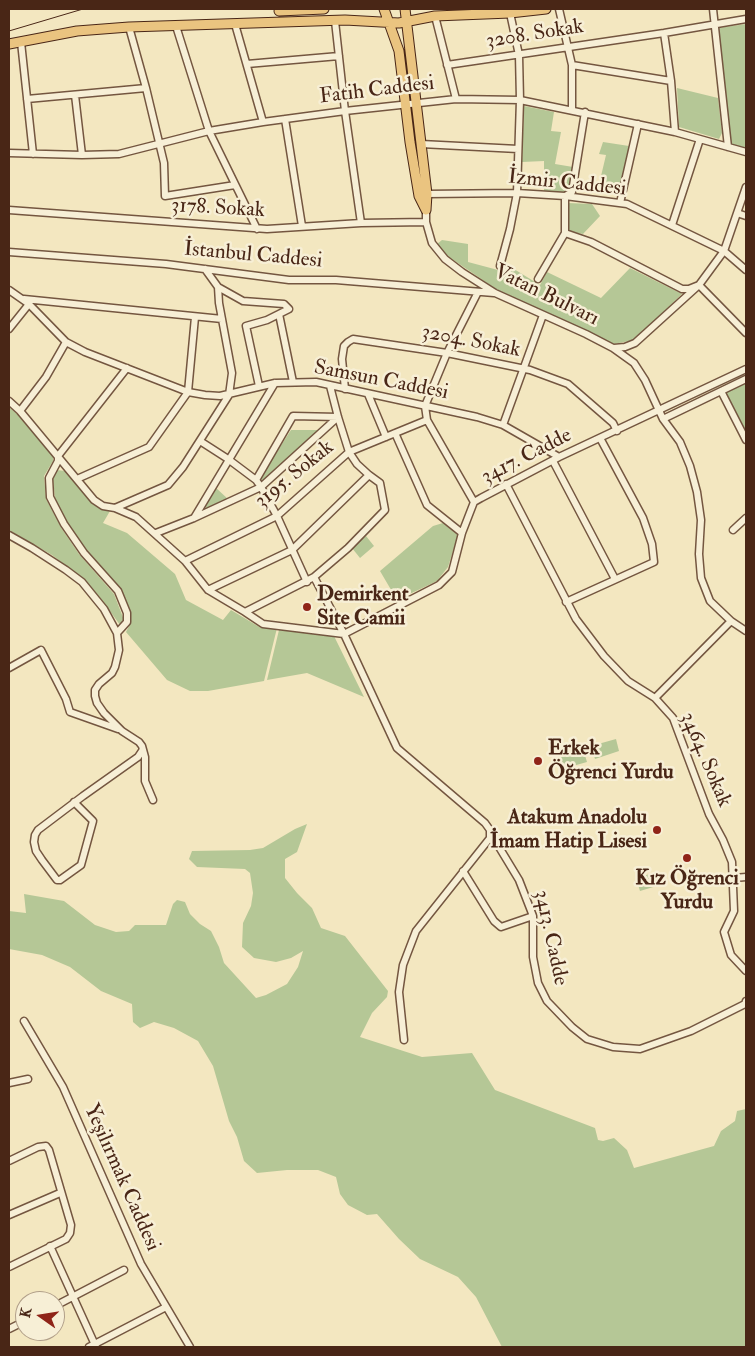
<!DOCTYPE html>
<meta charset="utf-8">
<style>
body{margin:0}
#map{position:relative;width:755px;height:1356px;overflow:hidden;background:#f3e7c0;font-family:"IM FELL Double Pica",serif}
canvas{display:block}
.frame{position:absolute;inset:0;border:10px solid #492616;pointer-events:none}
.north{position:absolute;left:15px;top:1291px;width:50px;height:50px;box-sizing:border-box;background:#f7efd6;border:1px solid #b19f89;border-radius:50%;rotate:283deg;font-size:14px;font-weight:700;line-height:20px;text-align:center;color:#492616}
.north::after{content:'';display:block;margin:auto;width:18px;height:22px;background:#8f2418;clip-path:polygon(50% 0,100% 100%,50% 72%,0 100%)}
</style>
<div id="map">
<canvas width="755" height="1356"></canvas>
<div class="frame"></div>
<div class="north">K</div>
</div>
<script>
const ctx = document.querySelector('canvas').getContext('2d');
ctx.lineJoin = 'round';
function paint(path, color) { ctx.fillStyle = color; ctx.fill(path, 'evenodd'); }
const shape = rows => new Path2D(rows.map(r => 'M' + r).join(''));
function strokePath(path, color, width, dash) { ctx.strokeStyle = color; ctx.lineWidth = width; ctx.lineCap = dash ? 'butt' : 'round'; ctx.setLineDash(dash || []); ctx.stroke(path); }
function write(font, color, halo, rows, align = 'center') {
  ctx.font = font + ' "IM FELL Double Pica",serif'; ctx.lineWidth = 5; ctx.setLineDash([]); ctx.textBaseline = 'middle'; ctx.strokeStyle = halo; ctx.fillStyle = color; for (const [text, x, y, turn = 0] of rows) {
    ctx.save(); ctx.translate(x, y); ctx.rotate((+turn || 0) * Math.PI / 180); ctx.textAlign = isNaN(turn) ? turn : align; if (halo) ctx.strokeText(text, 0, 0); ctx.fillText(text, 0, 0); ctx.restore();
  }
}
paint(shape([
 [746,24,746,148,731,144,718,28],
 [677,88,718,98,722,133,719,139,679,127],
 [524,106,554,112,551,131,561,132,555,164,573,167,568,190,564,194,544,192,544,161,522,162],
 [603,142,629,146,619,195,597,193,606,155,599,154],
 [568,203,592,204,600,216,583,234,567,231],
 [442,240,468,244,468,262,498,270,509,266,540,285,547,272,601,298,630,268,682,294,634,340,614,344,496,289,446,255,437,244],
 [746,383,746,434,725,393],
 [9,407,17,414,53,456,53,461,44,476,46,499,62,529,79,554,114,594,124,620,120,625,102,600,86,581,52,555,9,530],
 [291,430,318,430,261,482,259,479],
 [57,470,65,471,91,501,102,509,110,511,103,523,127,533,175,574,186,600,223,620,231,610,261,628,277,628,264,681,208,691,190,691,167,680,126,632,130,624,130,613,121,590,87,552,66,523,55,498,53,479],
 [215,487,228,499,207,508,204,506],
 [443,523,458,535,448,567,437,581,397,600,380,571,433,526],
 [366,536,374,546,360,558,352,548],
 [279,630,334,636,364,697,307,673,267,680],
 [616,739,619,751,595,759,591,746],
 [583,749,587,762,562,769,559,756],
 [307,824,297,852,285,859,285,878,297,893,312,908,321,928,345,936,388,991,387,997,372,1013,360,1037,422,1057,472,1053,495,1090,595,1128,598,1140,603,1141,614,1138,627,1150,634,1168,714,1146,721,1131,735,1121,737,1111,746,1109,746,1347,502,1347,476,1297,458,1277,420,1259,399,1239,377,1214,367,1215,348,1205,340,1194,336,1177,318,1170,287,1170,257,1173,244,1161,237,1137,229,1121,213,1066,198,1041,174,1028,154,1022,140,1028,133,1022,132,1004,101,991,70,967,42,955,9,949,9,911,26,913,24,894,64,901,95,925,116,932,129,931,135,925,166,925,173,904,177,900,185,902,190,914,200,924,211,931,219,947,224,963,256,998,266,995,287,984,298,967,303,951,291,958,276,962,254,958,242,947,243,923,251,906,253,893,250,873,245,869,197,867,189,859,192,851,250,850,263,848,295,829],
 [657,872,660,885,640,891,636,878]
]), '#b5c796');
const minor = shape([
 [559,9,572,65,572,109],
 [713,9,728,147],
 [435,16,456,99],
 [335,21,345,111,361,223],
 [235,24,263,122],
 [176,26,209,131,257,229],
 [129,27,146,88,164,163,165,196,235,185],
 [664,33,671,81,675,132],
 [21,42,33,154],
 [247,64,339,56],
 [447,65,664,33,746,19],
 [572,65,671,81],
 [75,95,82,155],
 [27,99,146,88],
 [285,119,302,226],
 [421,144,518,149],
 [9,153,82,155,119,154,209,131,263,122,345,111,456,99,520,100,675,132,746,152],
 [427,194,517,193,565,196,627,204,724,251,746,270],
 [620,203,638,124],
 [9,210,267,229,361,223,426,222],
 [426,210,426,222,432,243,445,259,462,272,495,293,586,334,613,348,634,363,645,380,663,419,680,442,690,466,697,492,701,520,699,554,701,578,710,601,731,621,746,631],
 [737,213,746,216],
 [672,225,700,139],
 [565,233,591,242,682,289,689,289,699,285,746,333],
 [9,252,166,264,289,280,336,280,494,293],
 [500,266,510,229,517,193,520,100,519,55,510,13],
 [538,279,565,233,565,196,572,192,585,112],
 [218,287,243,301,284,304,289,309,267,320,246,326,259,386],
 [9,290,29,304,66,342,85,352,188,392,205,395,220,396,275,383,316,382,477,417,503,425,559,457],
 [24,299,222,319],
 [279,314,293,382],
 [9,329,29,304],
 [614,348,625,347,635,343,699,285,724,251,746,187],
 [345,389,342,359,344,346,348,342,353,339,447,353,530,370,568,384,613,423,617,431],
 [721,391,746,440],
 [368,394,386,437],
 [9,401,20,411,94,500,103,506,115,508,136,517,185,561,208,590,245,612,314,577,348,548,385,510,380,483,369,475,357,464,349,452,338,417,330,386],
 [20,411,46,377,66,342],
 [663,419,746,379],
 [503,425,543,315],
 [395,433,427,505,462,533],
 [200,441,228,459,256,480,261,487,277,516,307,582],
 [553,461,615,579],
 [77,479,149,447,188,392,195,317],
 [256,480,293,416,338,417],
 [506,484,576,619,604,656,628,681,655,698,673,718,709,814,723,840,732,862,734,911,724,932,731,955,746,971],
 [474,502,427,420,425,406,447,353,478,292],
 [115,508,168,485,183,467,229,395,232,373,219,303,218,287,205,269],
 [194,518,275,383],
 [733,530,746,518],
 [156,533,194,518,261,487,338,417],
 [9,535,32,548,66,570,82,582,104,609,117,633,119,650,115,667,112,673,99,684,95,690,95,696,97,703,104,713,122,731,139,742,142,746,145,757,145,781,153,800],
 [185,561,277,516,349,452,427,420],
 [314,577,344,634,397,748,485,823,490,830,490,838,499,847,519,880,533,916,533,957,538,983,547,1001,572,1027,587,1039,613,1047,640,1049,691,1031,745,1004,746,1001],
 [208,590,292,550,369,475],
 [566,602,654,562,652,544,643,518,600,438],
 [245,612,263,624,344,634,439,585,452,572,462,533,474,502,481,498,559,457,746,369],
 [117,633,127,622,127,613,118,591,84,553,64,524,50,497,49,478,58,461,58,456,127,368],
 [9,668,41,650,66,699,70,712,118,729],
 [655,698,731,621],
 [74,802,93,821,81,865,60,880,57,880,42,860,36,851,34,842,35,835,38,830,83,796,138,757,142,751],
 [463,871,494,921,501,927,533,916],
 [734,878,746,877],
 [24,1021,63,1087,141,1264,190,1347],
 [404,1040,399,992,403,965,416,931,490,838],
 [9,1083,28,1079],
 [9,1161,38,1147,46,1146,49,1150,71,1225,70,1233,66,1239,9,1267],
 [9,1215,60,1193],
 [50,1246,96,1347],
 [55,1306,124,1270],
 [9,1329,25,1321],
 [89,1347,166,1307]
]);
const major = shape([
 [384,9,399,51,410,142,419,196,426,210],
 [405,9,427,194,426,210],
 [279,11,324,9],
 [9,44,77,31,129,27,345,20,399,23,435,16,510,13,546,9]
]);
strokePath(minor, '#745640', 9);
strokePath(major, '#492616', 11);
strokePath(minor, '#f7efd6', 6);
strokePath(major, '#eac480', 9);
strokePath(shape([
 [9,31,83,9]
]), '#492616', 1);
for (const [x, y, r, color] of [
 [307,607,5,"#8f2418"],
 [538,761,5,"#8f2418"],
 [657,830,5,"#8f2418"],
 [687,858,5,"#8f2418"]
]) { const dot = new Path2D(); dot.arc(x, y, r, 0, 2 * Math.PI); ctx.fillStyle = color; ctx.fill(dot); strokePath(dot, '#f7efd6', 2); }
write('21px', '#492616', '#f7efd6', [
 ["3208. Sokak",535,35,-9],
 ["Fatih Caddesi",377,91,-7],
 ["İzmir Caddesi",567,184,6],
 ["3178. Sokak",218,209,3],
 ["İstanbul Caddesi",253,256,5],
 ["Vatan Bulvarı",546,296,26],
 ["3204. Sokak",471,342,11],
 ["Samsun Caddesi",381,381,11],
 ["3417. Cadde",527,457,-27],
 ["3195. Sokak",295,475,-39],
 ["3464. Sokak",705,760,67],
 ["3413. Cadde",550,938,78],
 ["Yeşilırmak Caddesi",121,1178,66]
]);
write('bold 21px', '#492616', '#f7efd6', [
 ["Demirkent",317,595],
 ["Site Camii",317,619],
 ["Erkek",548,749],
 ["Öğrenci Yurdu",548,773],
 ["Atakum Anadolu",647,818,"right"],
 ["İmam Hatip Lisesi",647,842,"right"],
 ["Kız Öğrenci",687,879,"center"],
 ["Yurdu",687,903,"center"]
], 'left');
</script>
